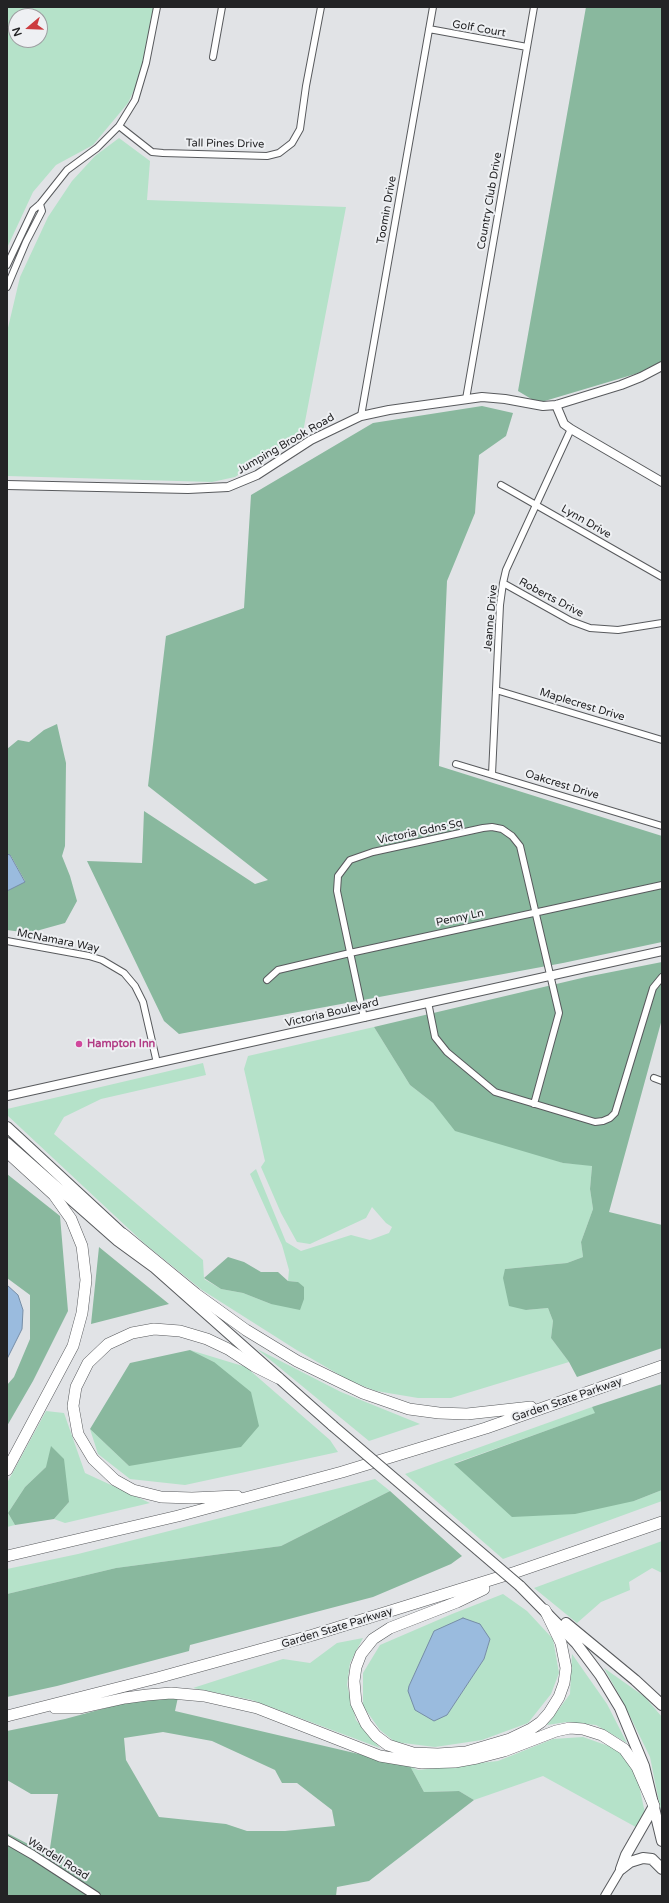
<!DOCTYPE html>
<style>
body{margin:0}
#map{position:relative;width:669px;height:1903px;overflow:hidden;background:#e1e3e6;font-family:"Varela Round",sans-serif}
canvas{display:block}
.frame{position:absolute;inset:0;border:8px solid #232325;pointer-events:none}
.north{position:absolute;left:8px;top:8px;width:40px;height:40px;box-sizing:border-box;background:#eef0f3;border:1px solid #9d9ea1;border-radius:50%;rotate:251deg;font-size:11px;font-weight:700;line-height:16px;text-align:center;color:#232325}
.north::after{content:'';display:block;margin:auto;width:14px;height:18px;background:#cc3c40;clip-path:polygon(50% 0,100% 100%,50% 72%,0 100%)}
</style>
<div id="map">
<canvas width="669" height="1903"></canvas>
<div class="frame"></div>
<div class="north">N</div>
</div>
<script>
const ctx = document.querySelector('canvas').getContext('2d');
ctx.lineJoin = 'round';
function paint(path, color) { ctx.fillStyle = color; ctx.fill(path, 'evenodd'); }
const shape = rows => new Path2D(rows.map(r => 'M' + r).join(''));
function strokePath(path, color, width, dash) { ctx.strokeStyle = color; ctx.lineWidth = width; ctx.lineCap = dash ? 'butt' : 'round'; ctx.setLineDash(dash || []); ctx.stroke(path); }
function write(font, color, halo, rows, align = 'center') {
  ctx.font = font + ' "Varela Round",sans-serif'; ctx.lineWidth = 4; ctx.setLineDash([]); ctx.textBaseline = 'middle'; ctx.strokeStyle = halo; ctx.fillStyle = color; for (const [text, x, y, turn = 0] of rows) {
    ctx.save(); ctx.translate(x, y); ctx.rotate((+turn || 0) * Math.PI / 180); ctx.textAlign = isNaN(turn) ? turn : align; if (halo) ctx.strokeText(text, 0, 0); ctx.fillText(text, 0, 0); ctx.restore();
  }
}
paint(shape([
 [7,7,156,7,146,64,128,103,93,145,56,165,33,192,7,248],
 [16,16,40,16,40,40,16,40],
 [119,138,150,161,147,200,346,207,303,432,235,477,212,482,7,476,7,332,20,277,48,217,72,181,95,156],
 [374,1027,410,1085,433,1103,441,1112,563,1163,592,1165,590,1189,593,1209,581,1242,583,1257,567,1263,505,1269,526,1310,548,1308,553,1321,551,1338,569,1362,451,1398,418,1398,376,1391,350,1381,295,1349,202,1290,145,1244,7,1115,7,1109,203,1063,206,1075,101,1099,64,1117,54,1134,203,1260,204,1279,221,1289,243,1293,271,1304,298,1282,288,1281,289,1270,282,1245,250,1174,256,1169,286,1242,301,1251,351,1235,370,1240,389,1233,392,1227,386,1223,372,1207,366,1218,310,1244,297,1242,281,1213,261,1167,265,1161,244,1069,248,1056],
 [257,1349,341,1392,420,1424,369,1441],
 [190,1350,246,1367,330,1440,338,1452,185,1485,130,1479,98,1454,90,1429,129,1466,214,1362],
 [592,1407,596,1413,455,1463,634,1501,662,1490,662,1501,503,1559,405,1474],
 [46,1411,64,1413,85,1473,150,1503,65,1523,54,1519,69,1502,46,1467,25,1487,8,1513,15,1525,7,1527,7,1483],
 [375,1479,390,1491,281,1546,116,1568,7,1594,7,1569,78,1554],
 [662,1541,662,1573,652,1568,629,1582,630,1590,601,1602,577,1623,534,1588],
 [503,1594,527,1611,553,1639,559,1673,551,1694,528,1723,482,1740,435,1747,395,1742,380,1730,363,1706,363,1673,380,1645,452,1614],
 [490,1639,484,1659,447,1715,409,1686,418,1668],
 [363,1638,350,1663,347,1685,356,1720,380,1748,252,1700,193,1688,283,1659,310,1663,337,1643],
 [572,1654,607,1704,627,1743,596,1725,567,1722,547,1725,570,1694],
 [604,1668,645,1697,662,1717,662,1817,650,1757,623,1702],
 [583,1737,617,1749,637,1776,645,1813,643,1831,543,1776,474,1800,459,1791,424,1792,410,1766,418,1770,498,1761,553,1739]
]), '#b5e2c9');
paint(shape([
 [586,7,662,7,662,366,538,403,518,391],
 [482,406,513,413,506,436,479,455,475,513,447,581,439,766,662,836,662,942,563,963,179,1034,164,1021,87,861,142,863,144,811,255,884,268,880,148,786,166,636,244,608,251,495,373,423],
 [57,724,66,763,65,846,62,856,70,876,77,901,65,923,29,933,7,930,7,891,25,881,11,856,7,854,7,749,18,740,29,742,44,730],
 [662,962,662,1019,609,1212,662,1225,662,1348,577,1377,569,1362,551,1338,553,1321,548,1308,526,1310,509,1306,503,1278,505,1269,567,1263,583,1257,581,1242,593,1209,590,1189,592,1166,563,1163,455,1131,433,1103,410,1085,374,1027,586,977],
 [7,1174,60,1216,68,1311,33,1381,7,1426,7,1385,14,1377,30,1339,30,1295,7,1278],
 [99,1247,169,1304,91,1324],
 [228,1257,244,1262,261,1272,278,1272,288,1281,298,1282,304,1287,304,1299,300,1310,271,1304,243,1293,221,1289,204,1278],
 [190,1350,214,1362,251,1392,259,1426,241,1447,129,1466,90,1429,130,1363],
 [662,1384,662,1490,634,1501,575,1514,512,1517,454,1464,595,1413,592,1407],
 [51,1446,64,1459,69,1502,54,1519,15,1525,8,1513,25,1487,46,1467],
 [390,1491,462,1556,451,1564,373,1597,190,1645,189,1651,57,1686,7,1697,7,1594,116,1568,281,1546],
 [180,1688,175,1711,410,1766,424,1792,459,1791,474,1800,369,1881,337,1887,336,1896,7,1896,7,1833,49,1855,58,1794,31,1794,7,1780,7,1731,65,1719],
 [163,1732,212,1741,275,1770,282,1783,297,1783,332,1810,335,1826,285,1831,247,1831,226,1824,159,1817,126,1760,124,1738]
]), '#89b89e');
const water = shape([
 [7,854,10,855,25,882,7,891,7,854],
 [7,1285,18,1295,23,1310,22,1329,7,1359,7,1285],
 [463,1618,480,1624,490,1639,484,1659,447,1715,434,1721,415,1710,408,1691,409,1686,434,1631,463,1618]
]);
paint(water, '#9abbde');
strokePath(water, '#768da6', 1);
const minor = shape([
 [429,29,527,47],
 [213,57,222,7],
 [119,126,152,152,163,153,267,156,279,153,292,143,300,129,306,86,321,7],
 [7,265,33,210,40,204,67,170,97,148,119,126,135,100,146,63,157,7],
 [7,287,26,242,42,211,40,204],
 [466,399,534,7],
 [361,416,433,7],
 [501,485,662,577],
 [503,583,571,621,590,628,618,630,662,623],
 [496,690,662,740],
 [456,764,662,826],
 [492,774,500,605,503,583,506,570,571,429],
 [7,941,89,956,102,960,124,973,135,986,143,1002,157,1063],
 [267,980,278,970,350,953,662,885],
 [428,1002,435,1037,447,1052,495,1092,595,1122,603,1121,610,1118,615,1113,653,988,662,977],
 [364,1018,337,891,338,876,350,860,373,852,483,828,492,827,502,829,512,836,520,846,559,1013,534,1104],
 [654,1078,662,1081]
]);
const tertiary = shape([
 [556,405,564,424,571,429,662,482],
 [7,485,188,489,228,487,257,475,311,440,361,416,389,410,482,397,505,399,543,406,556,405,621,385,641,377,662,366],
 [7,1096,662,951],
 [7,1840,33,1855,96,1896],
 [605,1896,621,1869]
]);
const trunk = shape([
 [7,1127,128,1239],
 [7,1143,118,1241,155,1268,333,1426],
 [520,1586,576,1643,600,1675,620,1708,644,1766,662,1841],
 [566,1623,635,1680,662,1705],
 [621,1869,626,1855,654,1806],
 [621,1869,630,1862,643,1858,652,1859,662,1869]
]);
const motorway = shape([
 [7,1152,54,1195,71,1219,82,1246,86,1280,82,1313,73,1346,7,1470],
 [123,1234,196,1294,246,1330,297,1361,363,1393,409,1409,439,1413,467,1414,531,1407],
 [237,1496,192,1498,161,1497,133,1490,115,1480,93,1459,78,1434,73,1406,76,1387,88,1363,108,1344,132,1333,154,1329,180,1331,207,1339,228,1349,254,1366,278,1378],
 [7,1556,178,1516,342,1472,486,1428,662,1366],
 [484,1589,457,1602,390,1628,373,1639,361,1654,356,1667,354,1681,356,1703,366,1724,376,1736,388,1745,413,1753,438,1754,466,1752,510,1739,531,1729,541,1722,549,1713,559,1697,564,1683,566,1668,561,1643,545,1610],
 [55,1708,80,1708,125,1698,147,1695,171,1693,204,1696,257,1708,380,1756,422,1763,455,1762,477,1758,504,1751,556,1731,570,1728,583,1729,602,1735,624,1749,637,1767,654,1806],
 [7,1716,157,1678,313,1635,516,1572,662,1522]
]);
strokePath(minor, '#585a5d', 8);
strokePath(tertiary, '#585a5d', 10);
strokePath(trunk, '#585a5d', 12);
strokePath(motorway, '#585a5d', 12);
strokePath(minor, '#fff', 6);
strokePath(tertiary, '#fff', 8);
strokePath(trunk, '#fff', 10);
strokePath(motorway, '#fff', 11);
const trunkBridge = shape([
 [333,1426,520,1586]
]);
strokePath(trunkBridge, '#585a5d', 12, []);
strokePath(trunkBridge, '#fff', 10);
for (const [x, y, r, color] of [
 [79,1044,4,"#d1479c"]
]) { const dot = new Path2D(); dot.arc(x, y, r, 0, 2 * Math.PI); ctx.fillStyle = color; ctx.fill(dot); strokePath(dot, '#eef0f3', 1.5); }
write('11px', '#232325', '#eef0f3', [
 ["Golf Court",479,29,10],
 ["Tall Pines Drive",225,144,1],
 ["Country Club Drive",490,201,-80],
 ["Toomin Drive",387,210,-80],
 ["Jumping Brook Road",286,444,-30],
 ["Lynn Drive",586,522,30],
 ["Roberts Drive",551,598,28],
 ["Jeanne Drive",491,618,-85],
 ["Maplecrest Drive",582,705,17],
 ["Oakcrest Drive",562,785,17],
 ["Victoria Gdns Sq",420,832,-12],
 ["Penny Ln",460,918,-12],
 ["McNamara Way",58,941,11],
 ["Victoria Boulevard",332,1013,-13],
 ["Garden State Parkway",567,1400,-19],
 ["Garden State Parkway",337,1628,-17],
 ["Wardell Road",58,1859,32]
]);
write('bold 11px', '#b23c85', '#eef0f3', [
 ["Hampton Inn",87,1044]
], 'left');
</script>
